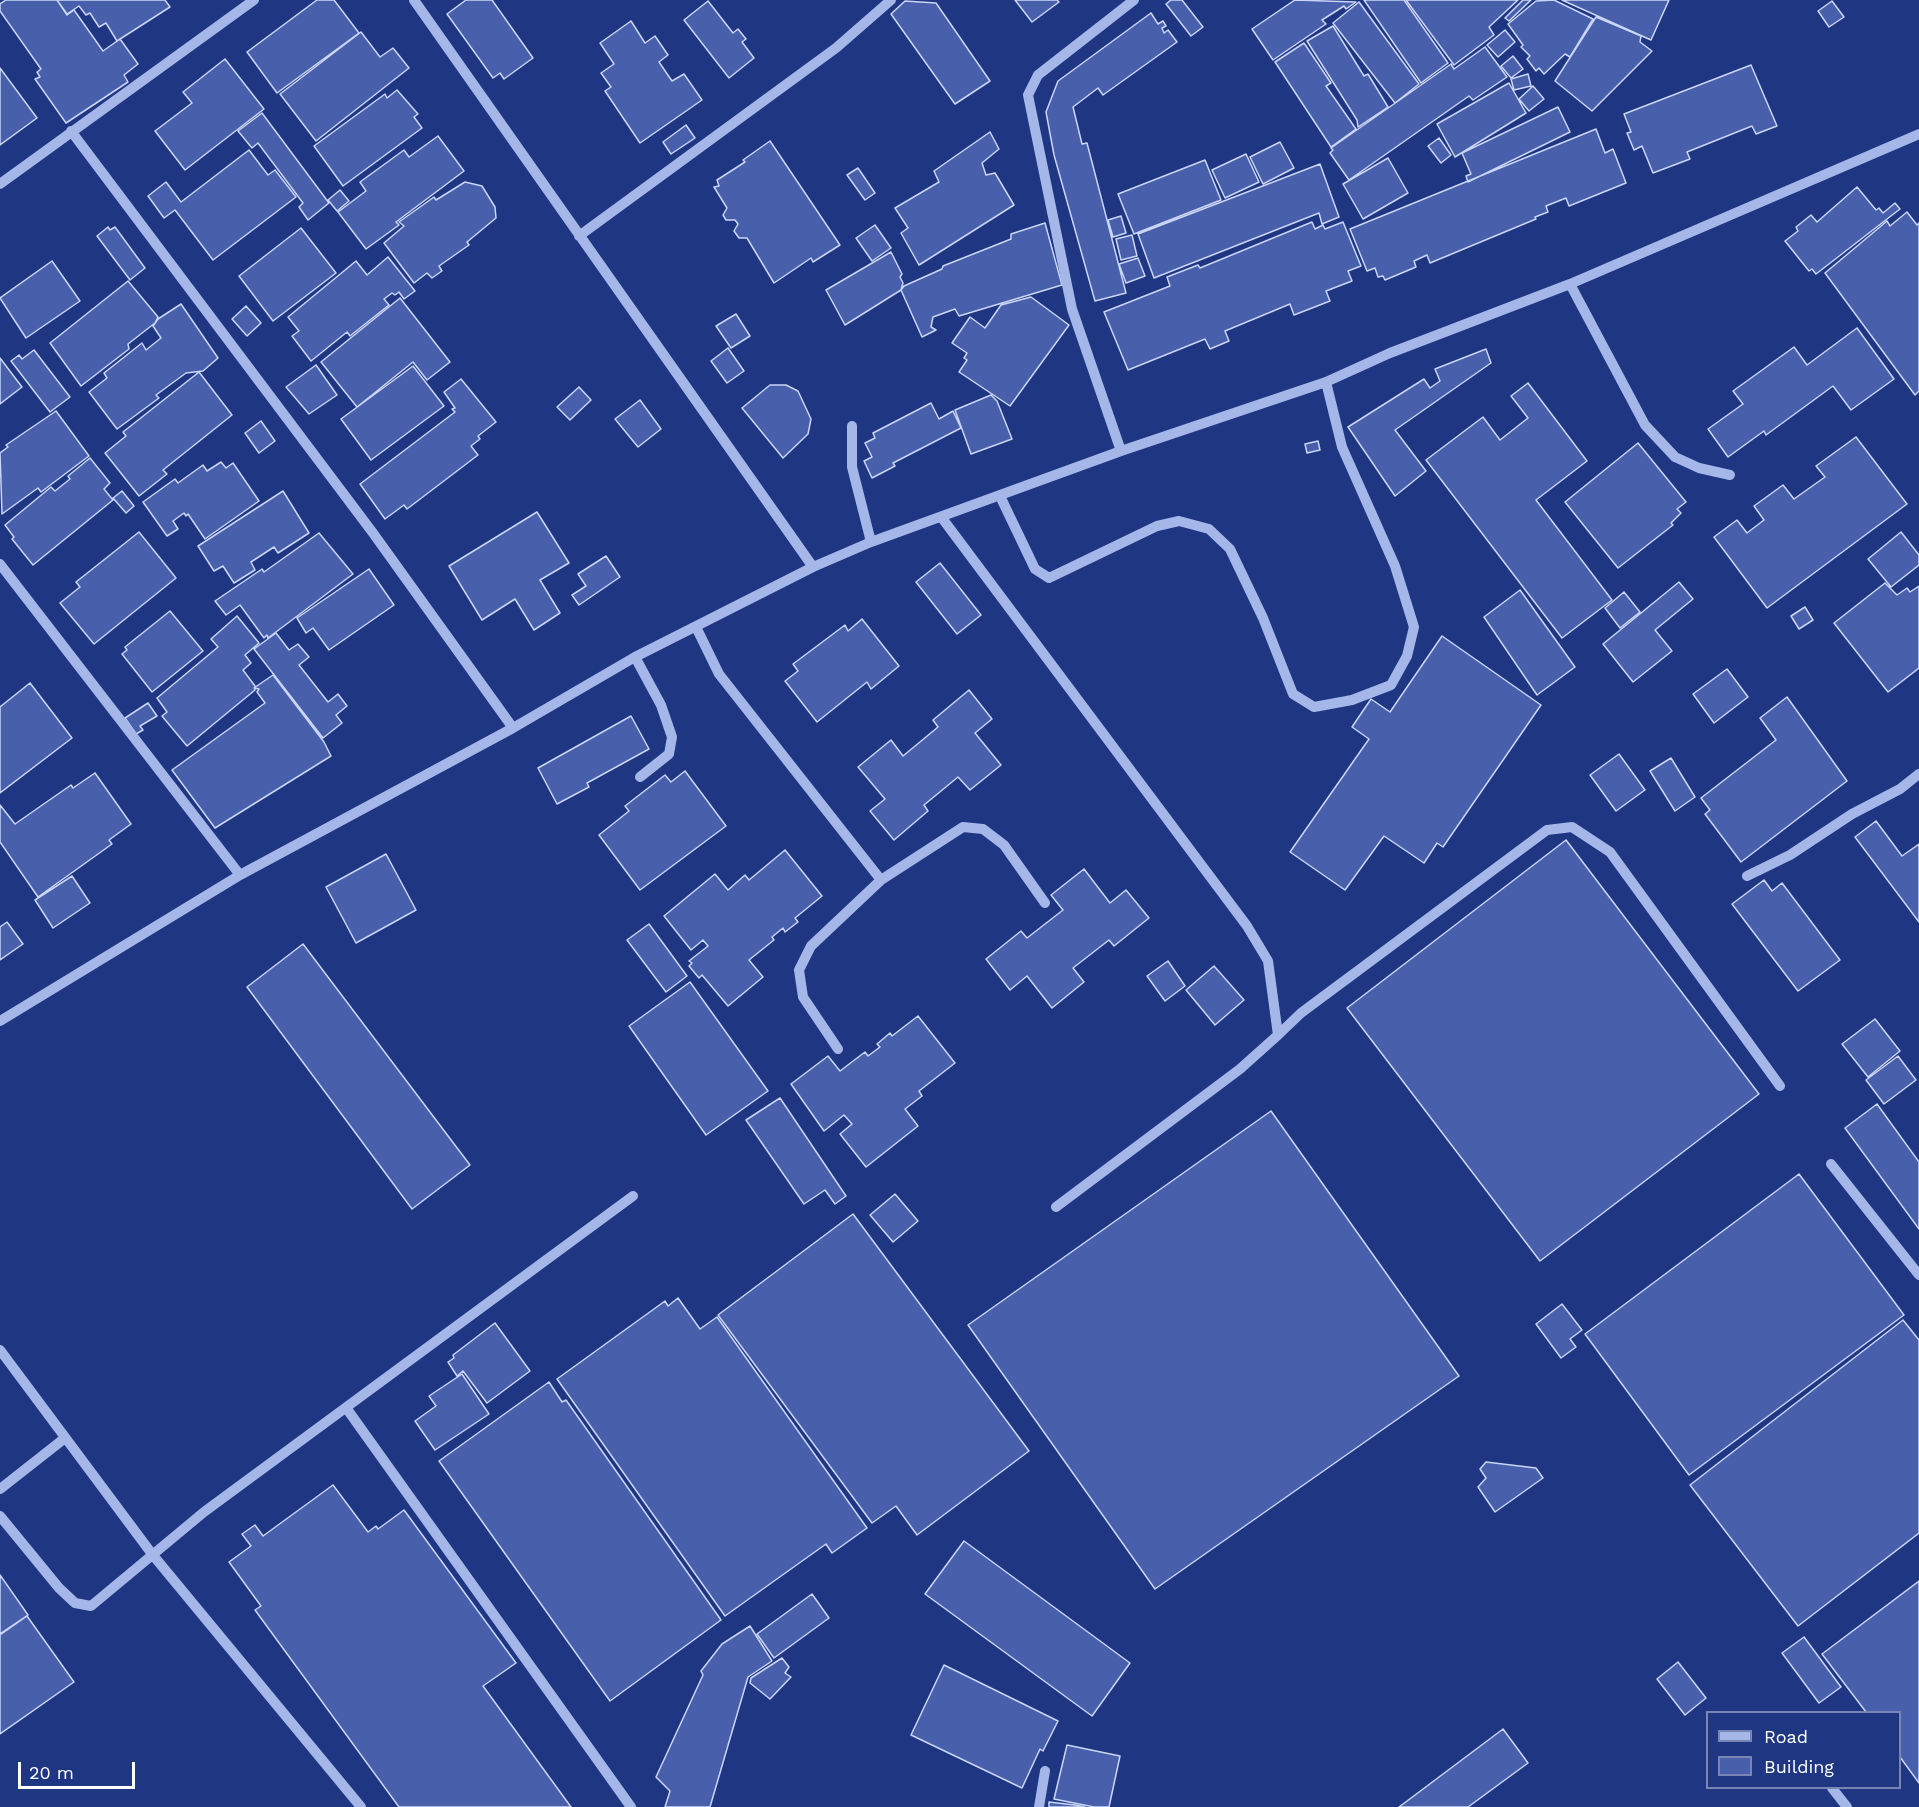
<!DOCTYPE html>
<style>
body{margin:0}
#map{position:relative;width:1919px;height:1807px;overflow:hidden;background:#1f3682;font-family:"Work Sans",sans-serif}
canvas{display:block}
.legend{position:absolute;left:1706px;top:1711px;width:195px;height:78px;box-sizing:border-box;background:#1f3682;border:2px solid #7986b4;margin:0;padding:8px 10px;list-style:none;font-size:18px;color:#fff}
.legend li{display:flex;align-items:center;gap:12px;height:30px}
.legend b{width:30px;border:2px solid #7986b4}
.scale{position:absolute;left:18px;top:1762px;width:117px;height:27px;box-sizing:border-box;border:3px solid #fff;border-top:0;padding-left:8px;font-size:18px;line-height:21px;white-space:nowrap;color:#fff;-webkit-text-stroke:4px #1f3682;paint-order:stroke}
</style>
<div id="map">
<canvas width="1919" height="1807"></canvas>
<ul class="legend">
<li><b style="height:8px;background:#a5b6e9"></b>Road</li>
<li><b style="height:16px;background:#4860ab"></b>Building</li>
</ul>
<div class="scale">20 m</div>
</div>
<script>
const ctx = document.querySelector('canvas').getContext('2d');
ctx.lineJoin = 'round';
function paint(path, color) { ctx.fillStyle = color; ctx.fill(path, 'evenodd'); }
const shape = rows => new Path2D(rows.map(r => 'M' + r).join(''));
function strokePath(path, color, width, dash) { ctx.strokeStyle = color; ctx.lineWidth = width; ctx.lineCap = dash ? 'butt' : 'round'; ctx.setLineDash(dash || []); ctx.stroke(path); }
const building = shape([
 [6,0,57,0,67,15,74,10,103,51,120,39,138,64,124,75,128,82,66,123,35,79,40,77,37,72,41,69,0,11,0,4,6,0],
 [57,0,165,0,170,7,117,41,106,23,99,27,90,13,86,15,79,6,67,14,57,0],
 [317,0,334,0,359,33,277,93,247,52,317,0],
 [466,0,492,0,533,58,504,79,500,73,493,78,447,14,466,0],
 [1015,0,1057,0,1059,2,1032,22,1015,0],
 [1171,0,1182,0,1203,27,1191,36,1166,4,1171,0],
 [1295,0,1356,2,1346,9,1344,6,1322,20,1326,24,1273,60,1252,29,1295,0],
 [1364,0,1404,0,1448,63,1421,83,1364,0],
 [1406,0,1518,0,1489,27,1494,35,1454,65,1406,0],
 [1523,0,1531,0,1509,21,1505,18,1523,0],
 [1554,0,1593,19,1570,57,1565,54,1544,74,1539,68,1536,71,1527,59,1530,56,1521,47,1523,45,1508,24,1536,1,1554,0],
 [1562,0,1669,0,1651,40,1562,0],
 [708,1,733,33,738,29,746,39,742,42,754,58,729,78,684,20,708,1],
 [905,1,936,3,990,81,955,104,891,14,905,1],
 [1832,1,1844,17,1829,27,1818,11,1832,1],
 [1359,2,1419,84,1395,103,1333,23,1359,2],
 [1151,13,1158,24,1163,21,1166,26,1162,28,1164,33,1168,30,1177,42,1103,95,1098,88,1073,107,1082,144,1087,143,1126,293,1095,301,1054,155,1046,112,1058,81,1151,13],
 [1596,17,1641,36,1640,42,1652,51,1592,111,1555,81,1596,17],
 [631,21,645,43,655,36,668,55,659,62,672,81,684,74,702,100,640,143,605,91,611,87,601,73,614,64,600,43,631,21],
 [1333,26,1364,76,1368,74,1388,107,1358,127,1357,120,1307,41,1333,26],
 [1505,30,1515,42,1498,57,1487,45,1505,30],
 [361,32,380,57,393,48,409,68,316,141,280,94,361,32],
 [1304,43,1331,83,1326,86,1356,129,1331,147,1275,62,1304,43],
 [1485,47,1507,77,1473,100,1469,96,1349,180,1330,153,1333,150,1331,148,1451,64,1454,69,1485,47],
 [1513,56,1523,69,1511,78,1501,66,1513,56],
 [225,59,264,109,185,170,155,131,192,103,183,92,225,59],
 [1751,65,1777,126,1756,134,1752,126,1687,152,1690,159,1653,173,1642,146,1634,150,1627,133,1631,132,1624,114,1751,65],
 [0,68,37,118,0,145,0,68],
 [1528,74,1531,86,1514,90,1511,79,1528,74],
 [1509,83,1526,113,1455,157,1437,124,1509,83],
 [1533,86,1544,99,1529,111,1519,99,1533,86],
 [397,90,418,114,414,117,422,128,343,186,314,146,385,94,387,98,397,90],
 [1558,107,1570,132,1468,182,1466,176,1471,174,1462,153,1558,107],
 [262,113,329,203,308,220,299,207,303,203,258,143,252,148,238,131,262,113],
 [686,125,695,138,671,154,663,142,686,125],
 [1596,129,1605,153,1613,149,1626,183,1569,206,1566,198,1546,206,1548,212,1535,217,1536,219,1430,263,1427,255,1414,261,1416,267,1385,280,1383,276,1378,277,1375,268,1367,271,1350,229,1596,129],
 [990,132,999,149,982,163,986,175,995,173,1014,205,919,265,901,233,908,228,895,208,939,182,934,171,990,132],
 [438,136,464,171,396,222,399,225,366,249,338,212,366,191,360,182,404,150,409,157,438,136],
 [1439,138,1451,155,1441,163,1428,146,1439,138],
 [770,141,840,245,813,262,811,258,774,283,747,238,739,238,734,231,738,224,735,220,726,220,723,215,727,208,714,187,719,186,717,180,745,162,743,160,770,141],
 [1280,142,1294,168,1263,184,1250,157,1280,142],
 [249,150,268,175,275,170,296,197,213,260,175,210,164,218,148,196,166,182,181,202,249,150],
 [1246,154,1259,182,1225,198,1212,170,1246,154],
 [1388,158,1408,193,1363,219,1343,184,1388,158],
 [1205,160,1221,200,1134,234,1118,194,1205,160],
 [1320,164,1339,217,1322,224,1319,213,1154,278,1138,234,1320,164],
 [858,168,875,193,865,200,847,175,858,168],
 [465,182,482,186,495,207,496,218,467,242,469,245,439,266,442,271,432,278,427,273,414,283,384,243,404,226,399,222,434,197,436,200,465,182],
 [1857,187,1876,210,1879,208,1883,213,1895,203,1900,209,1816,274,1812,269,1809,271,1785,241,1798,231,1796,227,1811,215,1817,222,1857,187],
 [340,190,349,201,337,211,328,200,340,190],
 [1907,212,1917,225,1919,223,1919,391,1915,395,1825,273,1887,221,1890,226,1907,212],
 [1121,216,1126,233,1113,237,1108,220,1121,216],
 [1312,222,1315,229,1323,225,1325,229,1343,222,1361,266,1348,271,1352,281,1326,291,1330,301,1294,315,1290,304,1225,331,1229,341,1210,349,1205,339,1128,370,1104,312,1170,286,1167,277,1198,265,1200,268,1312,222],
 [1045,223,1062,285,959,316,955,309,933,317,931,327,936,330,922,337,901,290,904,286,942,269,943,266,1011,239,1011,234,1045,223],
 [875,225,891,248,872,261,856,238,875,225],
 [108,227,110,230,115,227,145,268,130,280,97,236,108,227],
 [301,228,336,273,273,321,239,276,301,228],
 [1132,235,1137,256,1121,260,1116,239,1132,235],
 [891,252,902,274,900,277,903,283,901,290,845,325,826,290,891,252],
 [388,257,415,291,404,299,399,292,395,295,392,293,384,299,389,305,350,336,347,332,311,361,292,336,299,331,288,317,356,261,367,275,388,257],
 [1138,258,1145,276,1126,283,1119,264,1138,258],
 [52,261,80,301,26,338,0,298,52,261],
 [128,281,158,317,155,323,128,344,129,349,81,386,50,343,128,281],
 [1031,297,1069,325,1010,406,959,372,967,360,964,358,967,353,952,343,970,317,985,328,1001,305,1031,297],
 [400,298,450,362,427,380,413,362,357,407,321,362,400,298],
 [181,304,218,358,203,371,186,373,156,395,159,398,117,429,89,392,107,378,104,373,142,343,146,350,161,338,153,326,158,319,181,304],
 [246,306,261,323,247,336,232,319,246,306],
 [736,314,750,336,731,348,716,326,736,314],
 [1857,328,1894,379,1851,410,1833,386,1766,435,1764,431,1728,457,1708,429,1743,404,1733,391,1794,347,1807,365,1857,328],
 [728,348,744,371,727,383,711,361,728,348],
 [1486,349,1491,363,1395,430,1426,471,1395,496,1348,427,1424,379,1430,388,1440,381,1435,369,1486,349],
 [34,350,70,397,50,412,11,361,19,355,22,359,34,350],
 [0,358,22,387,0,404,0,358],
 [316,365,337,395,309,414,286,387,316,365],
 [413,366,444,406,371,460,341,419,413,366],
 [199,372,232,415,163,470,167,474,139,496,105,453,126,436,123,432,199,372],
 [461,379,496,422,478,436,480,439,471,446,478,455,407,509,404,505,385,519,360,484,455,412,452,409,455,408,444,392,461,379],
 [1528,383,1587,461,1536,500,1612,600,1562,638,1426,460,1483,417,1500,440,1528,418,1511,396,1528,383],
 [770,385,786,385,798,391,811,419,808,434,783,458,742,408,770,385],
 [579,387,591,400,570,420,557,407,579,387],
 [991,395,997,401,1012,439,971,454,955,410,991,395],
 [640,400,661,429,638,447,615,419,640,400],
 [931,403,939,419,953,411,961,428,893,463,895,466,872,478,864,461,872,457,865,443,875,438,873,433,931,403],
 [56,411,89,456,41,492,38,488,2,514,0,453,8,447,6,445,56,411],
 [261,421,275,441,259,453,245,433,261,421],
 [1856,437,1907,504,1767,608,1714,537,1737,520,1747,533,1764,520,1754,506,1783,485,1794,499,1825,477,1816,466,1856,437],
 [1318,441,1320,450,1307,453,1305,444,1318,441],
 [1638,443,1686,502,1677,509,1681,513,1671,523,1673,525,1618,568,1565,502,1638,443],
 [90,458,110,483,104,489,113,500,33,565,12,539,14,537,5,525,51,487,55,491,70,479,68,476,90,458],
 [221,462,226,468,233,463,259,501,205,539,188,514,186,516,184,513,173,521,178,529,167,536,143,502,175,479,178,483,203,465,207,471,221,462],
 [122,491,134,506,126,513,113,498,122,491],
 [283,491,309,533,278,553,274,547,251,562,255,570,234,583,223,566,214,571,198,546,283,491],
 [537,512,569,563,540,580,560,613,534,630,515,599,482,620,449,566,537,512],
 [139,532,176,578,94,644,60,603,80,587,76,582,139,532],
 [1901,532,1919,555,1919,565,1891,587,1868,559,1901,532],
 [319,533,353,574,268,638,267,635,264,638,240,605,226,615,215,601,262,569,264,572,319,533],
 [606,556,620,577,579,605,572,595,586,586,578,574,606,556],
 [940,563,981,615,957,634,916,582,940,563],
 [369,569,394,605,329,650,313,628,306,633,297,618,369,569],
 [1679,582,1693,599,1655,630,1672,651,1633,682,1603,644,1679,582],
 [1885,583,1897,595,1907,588,1910,592,1919,586,1919,668,1888,692,1834,623,1885,583],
 [1520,590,1575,667,1537,695,1484,617,1520,590],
 [1624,592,1640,612,1620,628,1605,608,1624,592],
 [1805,607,1813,620,1799,629,1791,616,1805,607],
 [170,611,203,651,152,692,122,654,127,650,125,647,170,611],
 [237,616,259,643,245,655,251,663,243,670,255,686,255,690,187,746,162,716,167,712,157,698,218,647,211,639,237,616],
 [862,619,899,666,871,689,867,682,817,722,785,681,798,671,793,664,845,625,848,631,862,619],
 [276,633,289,650,298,644,309,657,299,665,328,702,338,694,347,706,336,715,342,723,323,738,254,649,276,633],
 [1442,636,1541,705,1443,847,1437,843,1424,863,1384,836,1345,890,1290,852,1369,739,1352,727,1371,699,1390,712,1442,636],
 [1727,669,1748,697,1714,723,1693,694,1727,669],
 [273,675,324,742,331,756,215,828,172,770,265,703,257,692,259,689,254,688,273,675],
 [30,683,72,738,0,793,0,707,30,683],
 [969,690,992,719,975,733,1001,765,970,790,958,777,924,805,928,811,894,840,870,811,885,799,858,767,891,740,903,756,938,727,933,720,969,690],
 [1787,697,1847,781,1741,862,1705,814,1710,810,1701,798,1776,740,1760,718,1787,697],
 [148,703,157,716,140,726,143,730,136,734,125,718,148,703],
 [631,716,649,749,587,783,589,787,557,804,538,768,631,716],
 [1619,754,1645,790,1616,811,1590,775,1619,754],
 [1671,758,1695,797,1675,811,1650,771,1671,758],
 [685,771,726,826,640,890,599,835,629,811,625,806,665,775,671,782,685,771],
 [95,773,131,824,109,840,112,844,38,897,0,842,0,805,15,824,71,785,73,788,95,773],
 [1876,821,1902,856,1919,844,1919,922,1855,837,1876,821],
 [1566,840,1759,1094,1540,1261,1347,1008,1566,840],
 [785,850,822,896,795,918,798,922,785,932,783,928,772,937,774,940,749,960,763,977,728,1006,702,975,699,978,689,966,692,963,689,961,708,946,703,940,691,950,664,916,715,874,728,890,745,875,749,880,785,850],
 [386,854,416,910,356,943,326,887,386,854],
 [1084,869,1110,903,1126,890,1149,918,1114,946,1109,940,1073,968,1084,982,1052,1008,1027,976,1010,990,986,959,1021,931,1027,938,1063,910,1051,895,1084,869],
 [72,876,90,903,53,928,35,900,72,876],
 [1764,880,1772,891,1782,883,1840,960,1798,991,1732,904,1764,880],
 [7,922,23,944,0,960,0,927,7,922],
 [649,924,687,976,666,992,627,940,649,924],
 [303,944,470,1165,412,1209,247,987,303,944],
 [1168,961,1185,986,1165,1001,1147,976,1168,961],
 [1214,966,1244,1000,1215,1025,1186,990,1214,966],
 [690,982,768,1091,706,1135,629,1026,690,982],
 [918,1016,955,1063,919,1091,922,1096,905,1109,918,1126,866,1167,840,1134,852,1124,844,1115,824,1131,791,1084,828,1056,840,1071,865,1052,868,1056,880,1047,877,1044,890,1033,892,1036,918,1016],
 [1875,1019,1900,1051,1868,1077,1842,1044,1875,1019],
 [1898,1056,1916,1080,1884,1104,1866,1080,1898,1056],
 [780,1098,846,1196,835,1204,825,1190,804,1204,746,1120,780,1098],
 [1877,1104,1919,1162,1919,1229,1845,1128,1877,1104],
 [1271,1111,1459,1376,1155,1589,968,1325,1271,1111],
 [1799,1174,1904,1315,1689,1475,1585,1334,1799,1174],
 [895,1194,918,1221,893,1242,870,1215,895,1194],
 [853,1214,1029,1451,917,1535,896,1506,872,1523,718,1315,853,1214],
 [678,1298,700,1329,717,1317,867,1528,832,1553,826,1544,725,1616,557,1379,665,1301,668,1306,678,1298],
 [1562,1304,1582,1330,1570,1339,1576,1347,1561,1358,1536,1324,1562,1304],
 [1903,1320,1919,1340,1919,1533,1798,1626,1690,1485,1903,1320],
 [495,1323,530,1371,487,1403,463,1371,457,1376,448,1362,454,1358,453,1355,495,1323],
 [462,1374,489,1414,435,1450,415,1421,436,1406,429,1396,462,1374],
 [549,1382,562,1402,566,1400,721,1620,610,1701,439,1461,549,1382],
 [1486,1462,1536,1468,1543,1478,1495,1512,1478,1487,1486,1478,1480,1469,1486,1462],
 [333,1485,368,1532,376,1526,378,1529,404,1510,516,1663,483,1686,571,1807,399,1807,255,1610,261,1606,229,1562,251,1546,242,1534,255,1525,263,1536,333,1485],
 [964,1541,1130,1663,1092,1716,925,1594,964,1541],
 [0,1575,28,1615,0,1634,0,1575],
 [1919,1581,1919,1783,1900,1757,1900,1712,1866,1712,1822,1654,1919,1581],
 [812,1594,829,1618,774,1658,757,1634,812,1594],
 [27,1616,74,1682,0,1734,0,1635,27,1616],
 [750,1626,772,1661,748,1677,710,1807,665,1807,670,1791,656,1777,703,1675,701,1671,722,1644,750,1626],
 [1804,1637,1841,1687,1819,1703,1782,1653,1804,1637],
 [782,1658,789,1667,785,1673,791,1677,770,1699,750,1683,751,1678,782,1658],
 [1678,1662,1706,1698,1685,1715,1657,1679,1678,1662],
 [944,1665,1058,1721,1043,1751,1040,1749,1022,1788,911,1735,944,1665],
 [1503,1729,1528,1763,1468,1807,1399,1807,1503,1729],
 [1067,1745,1120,1756,1109,1807,1094,1807,1054,1799,1067,1745],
 [1049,1802,1075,1805,1085,1807,1049,1807,1049,1802]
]);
paint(building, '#4860ab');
strokePath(building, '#cad5f7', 1.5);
strokePath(shape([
 [414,0,813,567],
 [71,131,373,533,513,728],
 [0,184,254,0],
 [579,236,836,48,891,0],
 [1570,284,1645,425,1675,457,1699,468,1730,475],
 [852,426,852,467,871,542],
 [1121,451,1072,309,1028,95,1038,75,1134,0],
 [1000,496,1035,569,1049,578,1157,526,1179,521,1209,529,1230,549,1263,618,1293,694,1314,707,1352,700,1391,685,1407,656,1414,627,1395,566,1342,447,1326,382],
 [942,518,1247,926,1268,961,1278,1035,1240,1069,1056,1207],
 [0,564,240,875],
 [696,627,719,674,881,880],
 [635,657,661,705,672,737,669,754,640,777],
 [1747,876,1790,855,1852,814,1900,789,1919,774],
 [0,1021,240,875,513,728,635,657,813,567,871,542,1121,451,1326,382,1390,353,1570,284,1919,134],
 [1278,1035,1301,1013,1547,830,1572,827,1610,852,1780,1086],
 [838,1049,803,997,799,970,811,946,881,880,963,827,983,829,1004,845,1045,903],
 [1831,1164,1919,1275],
 [0,1350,152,1554,361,1807],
 [347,1409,631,1807],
 [0,1489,65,1438],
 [0,1516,59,1588,75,1603,91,1606,204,1512,633,1196],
 [1832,1788,1847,1807],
 [1039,1807,1045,1771]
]), '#a5b6e9', 10);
</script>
